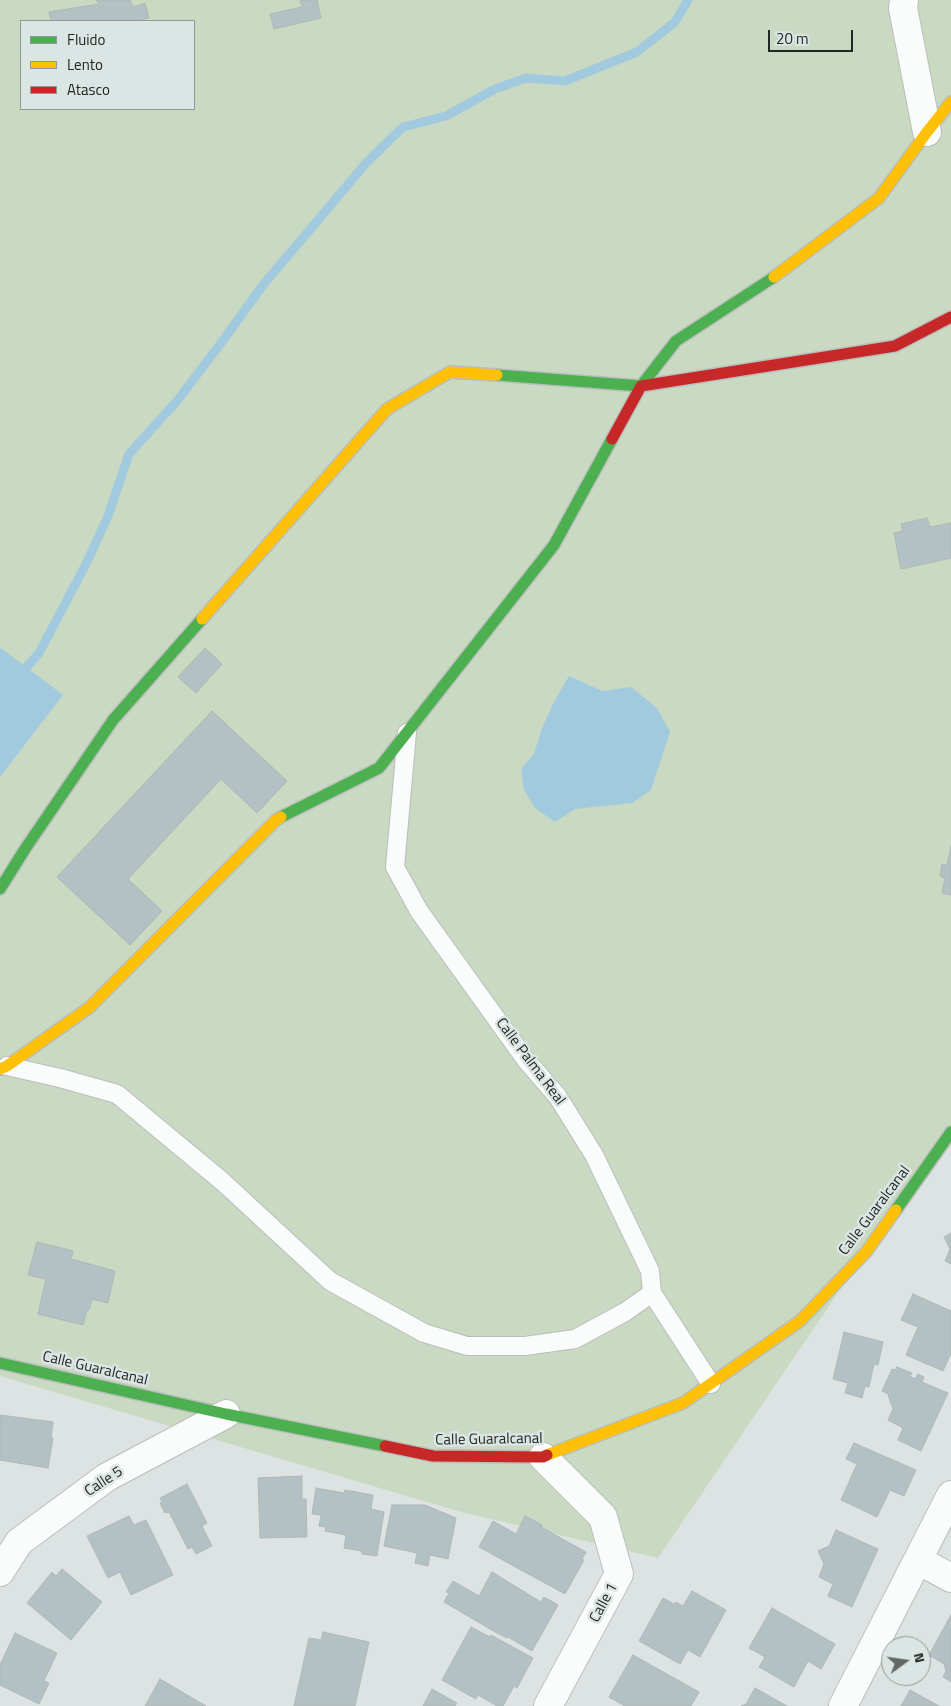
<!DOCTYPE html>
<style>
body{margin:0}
#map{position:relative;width:951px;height:1706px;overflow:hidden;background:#dde3e2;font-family:"Titillium Web",sans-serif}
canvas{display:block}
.legend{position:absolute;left:20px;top:20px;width:175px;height:90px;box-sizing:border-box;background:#dbe5e3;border:1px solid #919997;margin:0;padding:6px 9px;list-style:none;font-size:15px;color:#222625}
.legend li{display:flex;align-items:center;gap:10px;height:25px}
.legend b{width:25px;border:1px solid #919997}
.north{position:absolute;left:881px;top:1636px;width:50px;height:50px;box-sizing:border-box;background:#dbe5e3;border:1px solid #919997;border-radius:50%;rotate:76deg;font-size:14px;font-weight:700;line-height:20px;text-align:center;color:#222625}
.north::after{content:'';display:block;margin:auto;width:18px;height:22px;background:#636867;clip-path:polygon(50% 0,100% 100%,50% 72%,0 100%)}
.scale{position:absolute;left:768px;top:30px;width:85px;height:22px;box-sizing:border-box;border:2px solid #222625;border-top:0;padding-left:6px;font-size:15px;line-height:18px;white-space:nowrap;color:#222625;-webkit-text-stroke:4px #dbe5e3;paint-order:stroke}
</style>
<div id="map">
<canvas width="951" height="1706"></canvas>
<ul class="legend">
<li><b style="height:6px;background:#4caf50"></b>Fluido</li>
<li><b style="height:6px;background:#ffc107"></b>Lento</li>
<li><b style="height:6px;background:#c62828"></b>Atasco</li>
</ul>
<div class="north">N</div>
<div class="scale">20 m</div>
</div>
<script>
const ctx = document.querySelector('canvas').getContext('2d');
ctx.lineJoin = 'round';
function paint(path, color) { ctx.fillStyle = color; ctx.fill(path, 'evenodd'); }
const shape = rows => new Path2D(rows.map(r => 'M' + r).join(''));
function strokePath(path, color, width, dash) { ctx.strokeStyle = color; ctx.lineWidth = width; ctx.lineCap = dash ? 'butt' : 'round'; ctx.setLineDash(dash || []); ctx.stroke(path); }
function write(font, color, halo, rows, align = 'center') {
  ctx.font = font + ' "Titillium Web",sans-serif'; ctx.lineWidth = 5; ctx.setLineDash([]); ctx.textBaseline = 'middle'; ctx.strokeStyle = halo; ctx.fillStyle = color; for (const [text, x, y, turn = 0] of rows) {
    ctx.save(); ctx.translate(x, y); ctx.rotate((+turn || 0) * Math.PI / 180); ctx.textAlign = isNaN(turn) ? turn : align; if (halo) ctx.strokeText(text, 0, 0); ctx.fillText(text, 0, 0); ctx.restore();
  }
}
paint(shape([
 [0,0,951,0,951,1126,658,1558,461,1512,0,1376],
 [21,21,194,21,194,109,21,109]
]), '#c9d9c2');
paint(shape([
 [1,648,63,695,0,777,0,649],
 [569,676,602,691,631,687,657,708,670,732,651,790,632,803,575,809,555,822,535,808,524,790,521,769,534,754,542,728,554,702]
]), '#a2cadf');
strokePath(shape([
 [26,668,39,653,86,564,108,516,129,454,177,401,224,339,263,285,367,162,403,127,446,116,495,89,526,78,565,81,637,52,675,22,688,0]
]), '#a2cadf', 9);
const building = shape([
 [96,0,130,0,133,7,145,3,149,18,135,21,51,21,49,12,99,4,96,0],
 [300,0,317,0,321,18,274,29,270,14,302,7,300,0],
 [927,518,930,527,951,523,951,558,901,569,894,533,903,531,901,524,927,518],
 [205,648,222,664,196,693,178,677,205,648],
 [212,711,287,781,257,813,221,779,128,879,162,911,130,945,57,877,212,711],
 [951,846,951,895,942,893,945,878,940,876,942,864,947,865,951,846],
 [951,1233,951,1264,945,1261,950,1249,944,1237,951,1233],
 [37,1242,73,1251,71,1259,115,1271,108,1303,92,1299,89,1310,87,1310,83,1325,38,1314,46,1279,28,1275,37,1242],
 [913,1294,951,1311,951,1353,943,1371,906,1355,918,1327,901,1320,913,1294],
 [844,1332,883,1342,878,1365,874,1364,869,1387,865,1386,862,1398,845,1393,848,1383,833,1379,844,1332],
 [897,1367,912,1373,910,1376,915,1379,918,1374,924,1377,922,1382,948,1393,921,1451,898,1440,903,1428,888,1420,893,1409,888,1395,890,1395,882,1391,892,1369,895,1370,897,1367],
 [0,1415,53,1422,51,1438,53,1438,48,1468,0,1460,0,1415],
 [854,1443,916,1470,904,1496,890,1490,877,1517,841,1500,857,1464,846,1459,854,1443],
 [302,1476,302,1499,306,1499,307,1537,260,1538,258,1478,302,1476],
 [187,1484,207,1523,202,1526,212,1546,196,1554,192,1547,188,1549,169,1512,167,1513,166,1511,165,1513,160,1503,162,1502,160,1498,187,1484],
 [316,1488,344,1493,345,1490,373,1495,371,1509,384,1512,377,1556,362,1554,362,1551,344,1548,346,1535,325,1531,326,1527,319,1526,321,1515,312,1514,316,1488],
 [392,1505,425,1505,456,1518,448,1559,430,1555,428,1566,415,1563,417,1553,384,1546,392,1505],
 [129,1516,134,1525,146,1520,173,1575,131,1595,120,1572,108,1578,87,1536,129,1516],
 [525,1516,542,1525,541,1527,586,1552,582,1559,584,1560,565,1594,479,1547,493,1521,516,1534,525,1516],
 [836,1530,878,1549,852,1607,828,1596,833,1584,819,1577,824,1564,818,1551,829,1546,836,1530],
 [62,1569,102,1602,71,1640,27,1603,52,1572,56,1576,62,1569],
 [492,1572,541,1602,544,1597,558,1605,532,1651,508,1637,507,1638,495,1632,444,1602,449,1593,446,1592,453,1581,479,1596,492,1572],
 [692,1591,726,1610,700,1657,688,1650,680,1664,639,1641,663,1598,674,1604,676,1602,683,1606,692,1591],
 [772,1608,835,1644,821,1669,808,1661,794,1687,759,1667,765,1657,749,1648,772,1608],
 [951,1615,951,1682,943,1677,946,1671,944,1664,929,1655,951,1615],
 [471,1627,490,1637,491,1635,533,1658,517,1688,514,1686,503,1706,497,1706,478,1695,476,1699,442,1680,471,1627],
 [323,1632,369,1642,355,1706,294,1706,309,1638,321,1640,323,1632],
 [15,1633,57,1653,44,1681,49,1683,39,1704,0,1685,0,1665,15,1633],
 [633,1655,699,1692,691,1706,625,1706,609,1697,633,1655],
 [160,1679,206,1706,145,1706,160,1679],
 [755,1688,787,1706,741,1706,746,1704,755,1688],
 [432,1689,457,1703,455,1706,423,1706,432,1689],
 [910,1690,939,1706,901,1706,910,1690]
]);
paint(building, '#b2c1c3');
strokePath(building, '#b2b6b6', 1);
const lane = shape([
 [407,733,395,867,419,911,526,1060,558,1097,594,1155,650,1271,652,1293,711,1384],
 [7,1066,60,1078,117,1094,223,1182,330,1281,424,1333,467,1346,525,1346,575,1339,625,1312,652,1293]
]);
const street = shape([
 [904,0,903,8,927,132],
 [543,1457,603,1517,619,1574,548,1706],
 [918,1560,951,1578],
 [0,1572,19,1542,107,1477,226,1414],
 [843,1706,951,1495]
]);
const fast = shape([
 [497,375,641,386,676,341,774,277],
 [281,817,379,768,554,545,612,439],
 [0,889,25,849,113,720,202,619],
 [896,1210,951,1132],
 [0,1363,226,1414,385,1446]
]);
const slow = shape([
 [774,277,879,198,927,132,951,102],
 [202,619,387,409,450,372,497,375],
 [0,1069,7,1066,90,1007,276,820,281,817],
 [547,1455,683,1403,800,1321,866,1252,896,1210]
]);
const jam = shape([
 [612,439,641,386,895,346,951,317],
 [385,1446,433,1456,543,1457,547,1455]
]);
strokePath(lane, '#b9bebc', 20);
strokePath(street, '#b9bebc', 30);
strokePath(fast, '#b9bebc', 14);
strokePath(slow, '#b9bebc', 14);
strokePath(jam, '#b9bebc', 14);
strokePath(lane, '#fafbfb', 18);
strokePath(street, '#fafbfb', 28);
strokePath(fast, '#4caf50', 11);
strokePath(slow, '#ffc107', 11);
strokePath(jam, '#c62828', 11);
write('15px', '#222625', '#dbe5e3', [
 ["Calle Palma Real",530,1062,53],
 ["Calle Guaralcanal",875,1211,-53],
 ["Calle Guaralcanal",95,1369,13],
 ["Calle Guaralcanal",489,1440,-1],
 ["Calle 5",104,1482,-33],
 ["Calle 1",604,1603,-62]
]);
</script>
